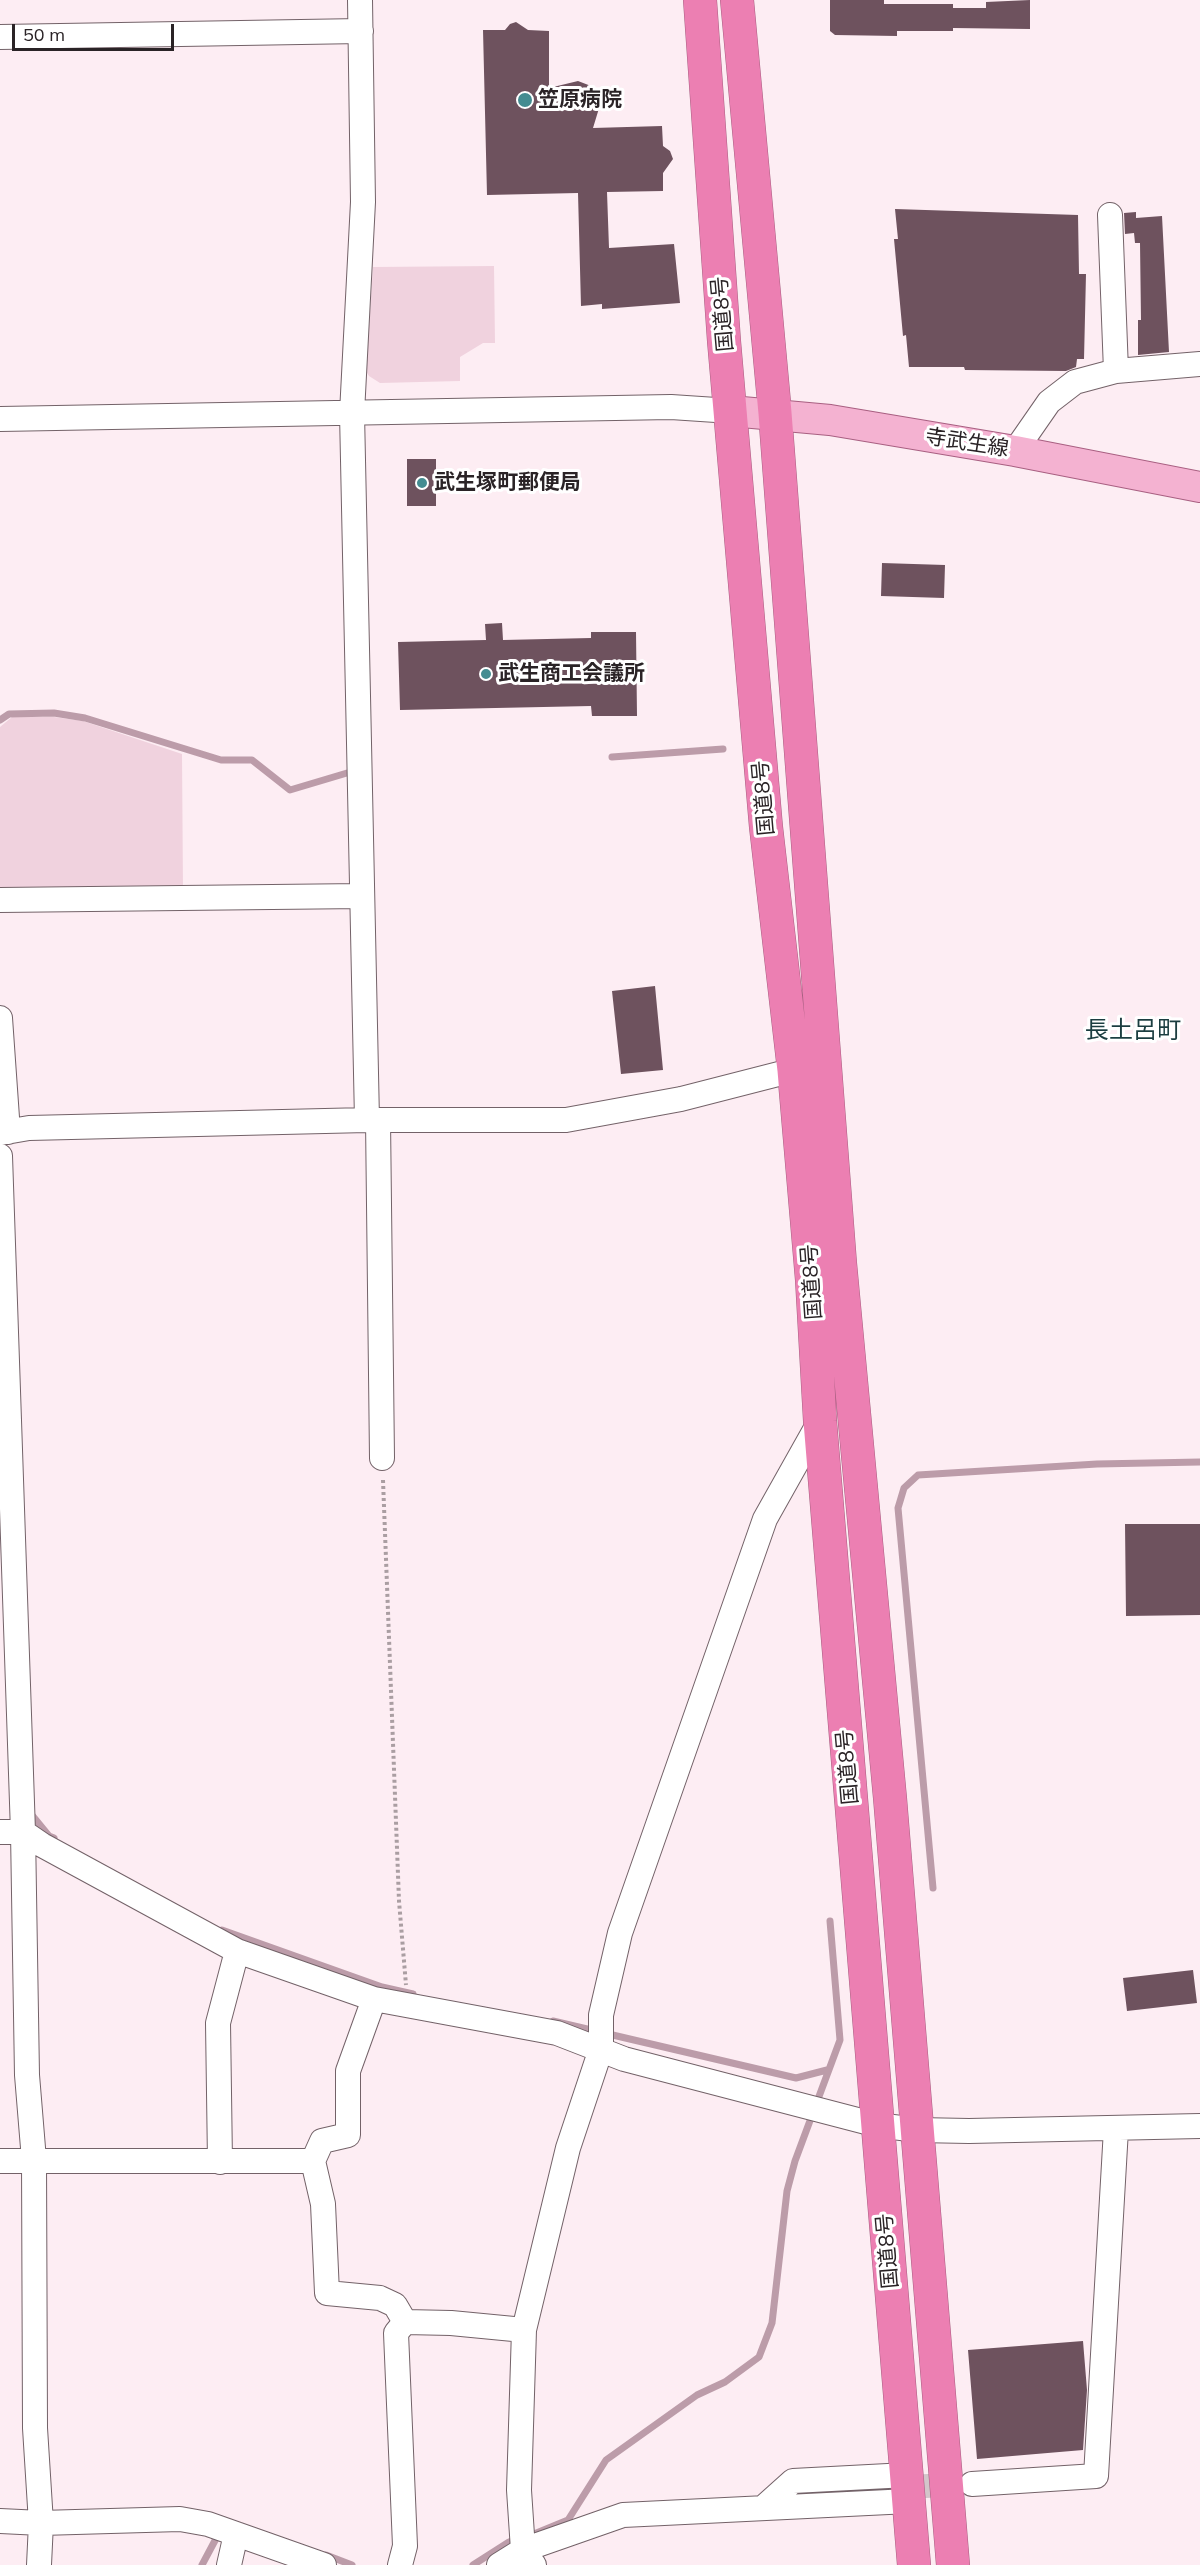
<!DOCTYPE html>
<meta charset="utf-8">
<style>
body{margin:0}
#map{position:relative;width:1200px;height:2565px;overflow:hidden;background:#fdedf3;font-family:Mulish,sans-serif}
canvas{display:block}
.scale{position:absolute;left:12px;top:24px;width:162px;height:27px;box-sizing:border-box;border:3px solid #2a2326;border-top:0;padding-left:8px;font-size:18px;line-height:21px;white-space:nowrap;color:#2a2326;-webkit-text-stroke:4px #fff;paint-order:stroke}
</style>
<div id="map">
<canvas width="1200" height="2565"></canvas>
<div class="scale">50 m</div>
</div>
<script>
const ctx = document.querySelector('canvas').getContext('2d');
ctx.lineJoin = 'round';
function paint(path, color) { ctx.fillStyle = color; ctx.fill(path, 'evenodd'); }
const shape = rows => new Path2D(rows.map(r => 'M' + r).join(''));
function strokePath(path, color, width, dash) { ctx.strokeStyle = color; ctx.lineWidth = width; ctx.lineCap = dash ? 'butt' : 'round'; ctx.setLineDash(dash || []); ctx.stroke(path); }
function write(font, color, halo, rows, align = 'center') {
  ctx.font = font + ' Mulish,"Noto Sans JP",sans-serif'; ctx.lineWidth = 6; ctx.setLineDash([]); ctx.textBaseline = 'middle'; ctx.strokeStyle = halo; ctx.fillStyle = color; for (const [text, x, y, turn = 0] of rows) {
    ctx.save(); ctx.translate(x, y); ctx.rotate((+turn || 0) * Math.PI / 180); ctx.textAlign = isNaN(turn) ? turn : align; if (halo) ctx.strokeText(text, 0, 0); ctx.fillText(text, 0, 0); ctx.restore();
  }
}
paint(shape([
 [494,266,495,343,483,343,460,357,460,381,380,383,369,376,366,371,373,267],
 [12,717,54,717,83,721,182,754,183,891,0,892,0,727]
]), '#f0d2de');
strokePath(shape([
 [0,720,9,714,54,713,85,718,221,760,252,760,290,790,347,773],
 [612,757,723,749],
 [31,1814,49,1836,54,1838],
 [933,1888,898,1508,904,1488,918,1475,1097,1464,1200,1462],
 [222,1930,382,1987,413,1994],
 [553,2021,796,2078,827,2070],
 [534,2534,568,2520,606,2460,697,2395,725,2382,759,2357,772,2323,787,2191,795,2161,840,2040,830,1921],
 [326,2555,352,2565],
 [202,2565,219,2533],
 [473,2565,509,2542,517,2539]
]), '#bc9ca9', 7);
paint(shape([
 [830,0,884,0,884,4,953,4,953,8,986,8,986,2,1030,0,1030,29,953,28,953,31,897,31,897,36,835,35,830,31],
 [516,22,528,30,549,31,549,88,578,81,591,86,596,91,600,105,593,128,662,126,663,146,670,151,673,159,663,173,663,191,607,192,609,248,674,244,680,303,602,309,602,304,581,306,578,193,487,195,483,30,505,30,510,24],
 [895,209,1078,215,1079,274,1086,274,1084,359,1077,359,1076,367,1066,371,965,370,964,367,909,367,906,335,903,336,894,239,898,239],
 [1136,212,1136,218,1162,216,1169,352,1138,355,1138,320,1141,320,1140,243,1135,243,1134,233,1125,234,1124,213],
 [407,459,436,459,436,506,407,506],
 [882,563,945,565,944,598,881,596],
 [502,623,503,640,591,638,591,632,636,632,637,716,592,716,591,706,400,710,398,642,486,640,485,624],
 [655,986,663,1070,621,1074,612,991],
 [1125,1524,1200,1524,1200,1615,1126,1616],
 [1193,1970,1197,2003,1127,2011,1123,1978],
 [1083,2341,1087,2390,1083,2450,977,2459,968,2350]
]), '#6e525e');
strokePath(shape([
 [878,2489,961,2484]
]), '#d3c5ca', 24, [24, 12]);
const minor = shape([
 [360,0,363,202,352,413,367,1120],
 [0,37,361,31],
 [1110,215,1116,371],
 [0,419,671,407,731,411],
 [1015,451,1049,402,1075,382,1116,371,1200,364],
 [0,900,362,896],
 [0,1018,8,1132],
 [378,1120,382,1458],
 [0,1133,29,1128,367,1120,566,1120,681,1099,794,1070],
 [0,1156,23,1832,27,2075,34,2160,35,2428,41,2523,39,2565],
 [0,1832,23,1832,42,1845,237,1951,374,1999,557,2033,624,2059,877,2125,917,2130,969,2131,1200,2126],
 [374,1999,348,2071,348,2135,322,2141,313,2161,323,2204,327,2293,380,2298,395,2305,405,2322],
 [0,2161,313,2161],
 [220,2162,218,2023,237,1951],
 [972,2484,1096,2476,1116,2129],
 [764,2507,793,2481,907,2475],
 [0,2521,41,2523,180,2519,208,2524,324,2565],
 [229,2565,236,2534],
 [400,2565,405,2546,396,2333,405,2322,451,2323,524,2330],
 [499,2565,523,2550,623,2515,909,2501],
 [534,2565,523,2550,519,2490,524,2330,568,2148,601,2049,601,2015,620,1933,765,1519,820,1421]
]);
const major = shape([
 [731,411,830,420,1015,451,1200,487]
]);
const highway = shape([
 [700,0,724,341,766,827,794,1070,812,1280,820,1421,914,2565],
 [737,0,775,413,840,1263,890,1798,953,2565]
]);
strokePath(minor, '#736268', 26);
strokePath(major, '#a85f81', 32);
strokePath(highway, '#a85f81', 34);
strokePath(shape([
 [383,1480,399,1901,406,1985]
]), '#aa9ea2', 4, [3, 3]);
strokePath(minor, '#fff', 24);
strokePath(major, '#f4b2d1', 30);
strokePath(highway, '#ec7fb2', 33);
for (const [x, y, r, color] of [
 [525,100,8,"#448c91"],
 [422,483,6,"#448c91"],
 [486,674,6,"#448c91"]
]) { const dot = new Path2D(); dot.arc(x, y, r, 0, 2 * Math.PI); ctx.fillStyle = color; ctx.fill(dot); strokePath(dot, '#fff', 2); }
write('bold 21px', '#2a2326', '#fff', [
 ["笠原病院",538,100],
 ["武生塚町郵便局",434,483],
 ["武生商工会議所",498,674]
], 'left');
write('21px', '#2a2326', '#fff', [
 ["国道8号",723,314,-95],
 ["寺武生線",967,443,9],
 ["国道8号",764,798,-95],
 ["国道8号",812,1282,-94],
 ["国道8号",848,1767,-95],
 ["国道8号",888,2251,-95]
]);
write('24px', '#1b3d40', '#fff', [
 ["長土呂町",1133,1031]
]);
</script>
